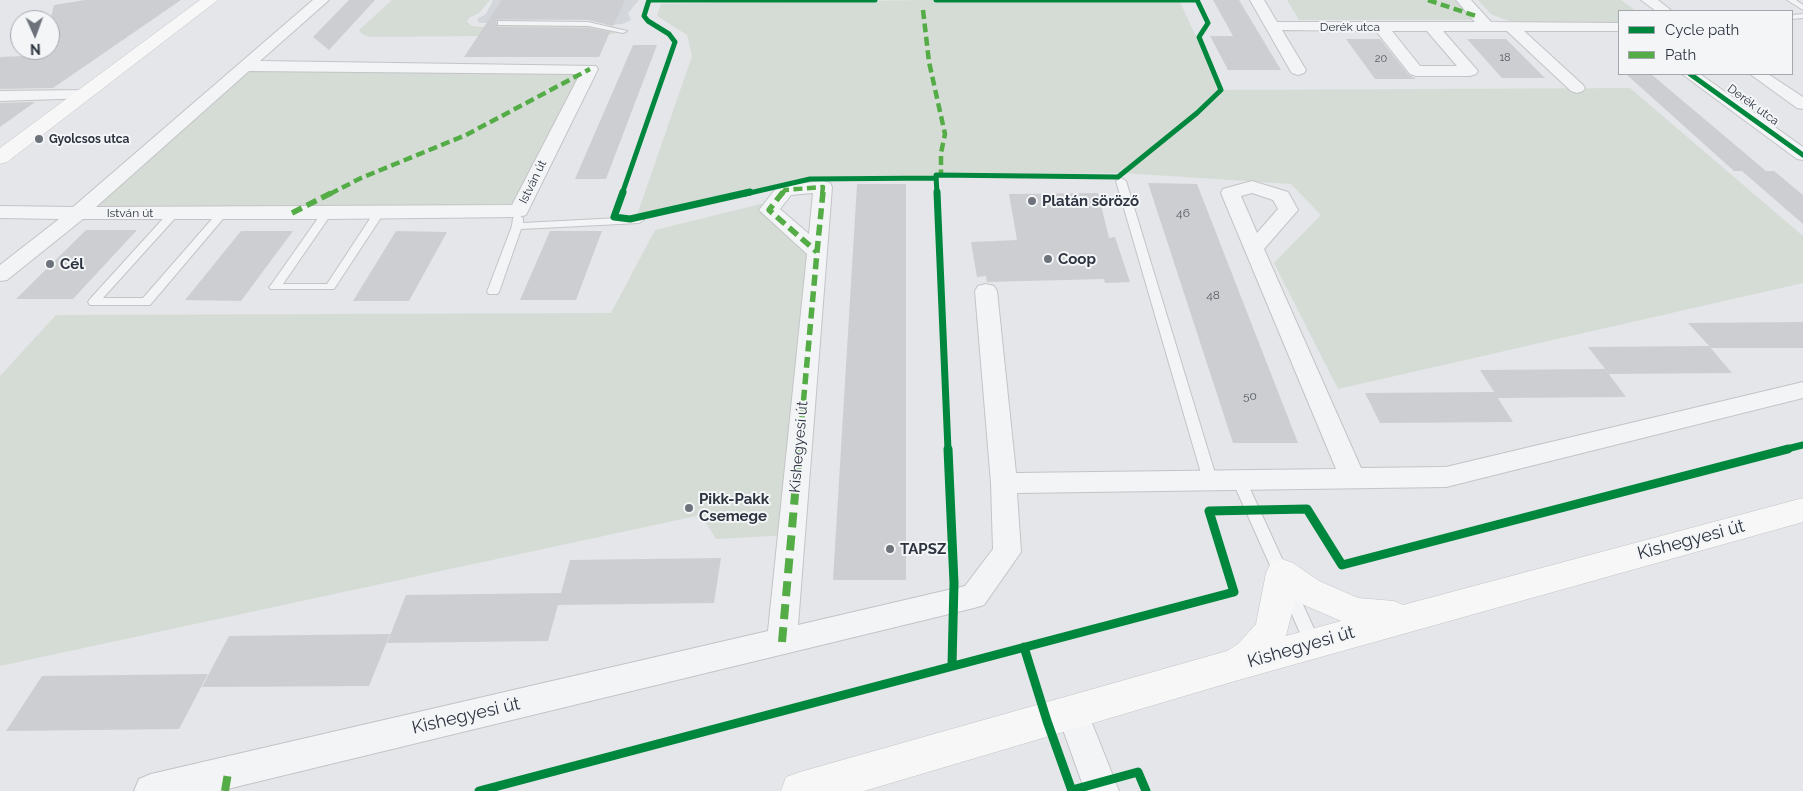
<!DOCTYPE html>
<meta charset="utf-8">
<style>
body{margin:0}
#map{position:relative;width:1803px;height:791px;overflow:hidden;background:#e4e6e9;font-family:Raleway,sans-serif}
canvas{display:block}
.legend{position:absolute;left:1618px;top:10px;width:175px;height:65px;box-sizing:border-box;background:#f3f5f7;border:1px solid #a4a8ae;margin:0;padding:6px 9px;list-style:none;font-size:15px;color:#2d3440}
.legend li{display:flex;align-items:center;gap:10px;height:25px}
.legend b{width:25px;border:1px solid #a4a8ae}
.north{position:absolute;left:10px;top:10px;width:50px;height:50px;box-sizing:border-box;background:#f3f5f7;border:1px solid #a4a8ae;border-radius:50%;rotate:178deg;font-size:14px;font-weight:700;line-height:20px;text-align:center;color:#2d3440}
.north::after{content:'';display:block;margin:auto;width:18px;height:22px;background:#6d727b;clip-path:polygon(50% 0,100% 100%,50% 72%,0 100%)}
</style>
<div id="map">
<canvas width="1803" height="791"></canvas>
<ul class="legend">
<li><b style="height:6px;background:#00873e"></b>Cycle path</li>
<li><b style="height:6px;background:#54ac46"></b>Path</li>
</ul>
<div class="north">N</div>
</div>
<script>
const ctx = document.querySelector('canvas').getContext('2d');
ctx.lineJoin = 'round';
function paint(path, color) { ctx.fillStyle = color; ctx.fill(path, 'evenodd'); }
const shape = rows => new Path2D(rows.map(r => 'M' + r).join(''));
function strokePath(path, color, width, dash) { ctx.strokeStyle = color; ctx.lineWidth = width; ctx.lineCap = dash ? 'butt' : 'round'; ctx.setLineDash(dash || []); ctx.stroke(path); }
function write(font, color, halo, rows, align = 'center') {
  ctx.font = font + ' Raleway,sans-serif'; ctx.lineWidth = 4; ctx.setLineDash([]); ctx.textBaseline = 'middle'; ctx.strokeStyle = halo; ctx.fillStyle = color; for (const [text, x, y, turn = 0] of rows) {
    ctx.save(); ctx.translate(x, y); ctx.rotate((+turn || 0) * Math.PI / 180); ctx.textAlign = isNaN(turn) ? turn : align; if (halo) ctx.strokeText(text, 0, 0); ctx.fillText(text, 0, 0); ctx.restore();
  }
}
paint(shape([
 [493,0,639,0,628,13,631,20,622,24,608,25,597,19,501,20,492,23,479,23,477,19,486,14]
]), '#d3d6db');
paint(shape([
 [392,0,490,0,479,13,469,18,467,22,472,26,482,27,501,23,588,24,623,31,608,35,370,37,362,34,359,30],
 [924,0,1179,0,1221,90,1630,88,1803,236,1803,283,1338,389,1274,263,1321,215,1291,184,1123,173,810,179,636,218,692,56,687,35,657,16,661,4],
 [1287,0,1457,0,1476,20,1299,20],
 [1478,0,1621,0,1636,11,1619,11,1619,23,1518,23,1503,19,1491,14],
 [245,66,590,69,519,211,78,213],
 [777,200,769,210,817,252,791,535,716,539,701,515,0,666,0,376,56,315,611,313,655,230]
]), '#d5dcd5');
paint(shape([
 [85,0,181,0,53,88,0,89,0,57,25,56,34,50,50,50,50,21,54,5],
 [349,0,375,0,329,50,313,37],
 [502,0,625,0,613,26,588,20,498,19,496,21,498,27,588,28,610,32,599,57,464,57],
 [1213,0,1239,0,1281,70,1228,70,1210,36,1233,36],
 [1346,39,1380,39,1409,75,1416,79,1375,79],
 [1467,39,1506,39,1545,78,1502,78],
 [633,45,657,45,606,179,575,179],
 [1626,74,1651,74,1766,171,1774,171,1803,195,1803,224,1742,171,1734,171],
 [35,102,0,127,0,103],
 [1148,183,1197,184,1298,443,1233,443],
 [857,184,906,184,906,580,833,580],
 [1098,193,1109,238,1115,237,1130,282,1105,283,1104,279,987,282,986,276,977,277,971,242,1017,240,1009,194],
 [86,230,137,230,73,299,16,299],
 [241,231,293,231,241,301,185,300],
 [396,231,447,232,409,301,353,301],
 [550,231,602,231,576,300,520,300],
 [1803,322,1803,348,1711,348,1688,323],
 [1709,346,1732,373,1609,374,1588,347],
 [1605,369,1626,397,1498,398,1480,370],
 [1494,392,1513,422,1380,423,1365,393],
 [721,558,714,603,558,605,548,641,387,643,406,595,561,593,570,560],
 [390,634,369,686,202,687,229,636],
 [208,674,179,729,6,731,42,676]
]), '#cdced1');
const lane = shape([
 [1787,0,1796,0,1803,5,1803,10,1787,0],
 [1803,14,1803,18,1792,19,1792,15,1803,14],
 [498,21,588,22,627,31,623,33,588,26,501,25,498,25,498,21],
 [1121,178,1126,181,1217,480,1215,484,1210,485,1205,484,1203,480,1116,181,1121,178],
 [174,210,178,211,178,215,103,298,143,298,219,211,223,210,228,213,150,305,90,305,88,302,90,299,170,211,174,210],
 [327,210,332,213,283,284,327,284,375,211,379,210,384,213,334,289,271,289,269,287,271,285,323,211,327,210],
 [518,215,523,218,523,223,639,217,644,220,639,223,521,229,499,292,497,294,489,294,487,292,512,226,513,218,518,215],
 [1239,475,1244,476,1246,480,1321,644,1319,649,1313,651,1307,649,1305,644,1232,480,1234,476,1239,475]
]);
const street = shape([
 [313,0,329,0,260,61,596,66,598,69,526,215,519,217,327,219,83,219,7,280,0,281,0,265,59,219,0,218,0,206,73,207,313,0],
 [249,71,580,74,512,205,96,207,249,71],
 [1250,0,1264,0,1277,22,1475,22,1456,0,1471,0,1491,22,1619,23,1619,31,1524,31,1583,85,1585,88,1583,91,1577,93,1571,91,1507,31,1443,31,1478,71,1476,74,1470,76,1416,76,1410,74,1376,31,1282,30,1306,70,1304,73,1298,75,1292,73,1290,70,1250,0],
 [1392,31,1427,31,1457,66,1420,66,1392,31],
 [1641,0,1658,0,1672,11,1656,11,1641,0],
 [1682,74,1700,74,1803,147,1803,160,1797,159,1682,74],
 [1750,74,1768,74,1803,97,1803,109,1797,108,1750,74],
 [84,90,90,92,92,95,90,98,0,101,0,91,84,90],
 [823,181,830,183,832,187,798,625,965,586,993,549,991,483,975,291,978,286,986,284,994,286,997,291,1016,473,1336,469,1221,193,1223,189,1252,181,1288,192,1298,210,1264,249,1361,468,1446,467,1803,382,1803,398,1446,487,1017,493,1021,552,984,605,974,608,219,791,134,791,139,779,151,774,768,631,807,254,759,210,778,186,823,181],
 [813,193,809,234,780,209,791,195,813,193],
 [1252,193,1273,200,1278,209,1257,233,1241,196,1252,193],
 [1073,698,1084,703,1119,791,1085,791,1057,713,1062,703,1073,698]
]);
const secondary = shape([
 [200,0,218,0,7,162,0,164,0,148,200,0],
 [1803,498,1803,522,1235,681,864,791,781,791,786,777,800,772,1227,651,1238,644,1256,624,1266,573,1271,563,1282,559,1293,563,1319,581,1358,598,1394,601,1403,605,1803,498],
 [1295,600,1295,601,1341,621,1286,636,1295,600]
]);
strokePath(lane, '#c3c4c7', 2);
strokePath(street, '#c3c4c7', 2);
strokePath(secondary, '#c3c4c7', 1);
paint(lane, '#f3f4f5');
paint(street, '#f3f4f5');
paint(secondary, '#f7f7f7');
strokePath(shape([
 [1428,0,1479,17],
 [923,10,929,62,945,134,941,153,941,175],
 [330,194,361,178,466,135,590,69],
 [782,194,785,190,823,187,822,194]
]), '#54ac46', 4.5, [9, 4.5]);
strokePath(shape([
 [783,192,769,210,817,252],
 [292,213,333,192],
 [817,252,823,192],
 [799,450,817,252]
]), '#54ac46', 5.5, [11, 5.5]);
strokePath(shape([
 [782,642,799,449],
 [225,791,228,773]
]), '#54ac46', 8, [15, 8]);
strokePath(shape([
 [936,0,1197,0],
 [1690,74,1803,155],
 [622,194,675,42,669,34,648,21,644,16,649,0,875,0],
 [745,194,810,179,936,178],
 [937,194,936,175,1118,177,1197,113,1221,90,1199,37,1208,23,1197,0]
]), '#00873e', 5);
strokePath(shape([
 [623,192,614,217,630,219,750,192],
 [937,192,948,450],
 [1783,450,1803,445]
]), '#00873e', 7);
strokePath(shape([
 [948,449,954,583,952,665],
 [1024,647,1047,721,1072,791],
 [1072,790,1138,772,1146,791],
 [479,791,1234,592,1209,511,1307,509,1342,565,1788,449]
]), '#00873e', 9);
for (const [x, y, r, color] of [
 [39,139,5,"#6d727b"],
 [1032,201,5,"#6d727b"],
 [1048,259,5,"#6d727b"],
 [50,264,5,"#6d727b"],
 [689,508,5,"#6d727b"],
 [890,549,5,"#6d727b"]
]) { const dot = new Path2D(); dot.arc(x, y, r, 0, 2 * Math.PI); ctx.fillStyle = color; ctx.fill(dot); strokePath(dot, '#f3f5f7', 2); }
write('11px', '#565b65', null, [
 ["18",1505,58],
 ["20",1381,59]
]);
write('12px', '#2d3440', '#f3f5f7', [
 ["Derék utca",1350,27],
 ["Derék utca",1753,105,36],
 ["István út",533,182,-64],
 ["István út",130,213]
]);
write('bold 12px', '#2d3440', '#f3f5f7', [
 ["Gyolcsos utca",49,139]
], 'left');
write('12px', '#565b65', null, [
 ["46",1183,213],
 ["48",1213,295],
 ["50",1250,396]
]);
write('bold 15px', '#2d3440', '#f3f5f7', [
 ["Platán söröző",1042,201],
 ["Coop",1058,259],
 ["Cél",60,264],
 ["Pikk-Pakk",699,499],
 ["Csemege",699,516],
 ["TAPSZ",900,549]
], 'left');
write('15px', '#2d3440', '#f3f5f7', [
 ["Kishegyesi út",799,447,-85]
]);
write('18px', '#2d3440', '#f3f5f7', [
 ["Kishegyesi út",1691,540,-15],
 ["Kishegyesi út",1301,647,-16],
 ["Kishegyesi út",466,716,-13]
]);
</script>
